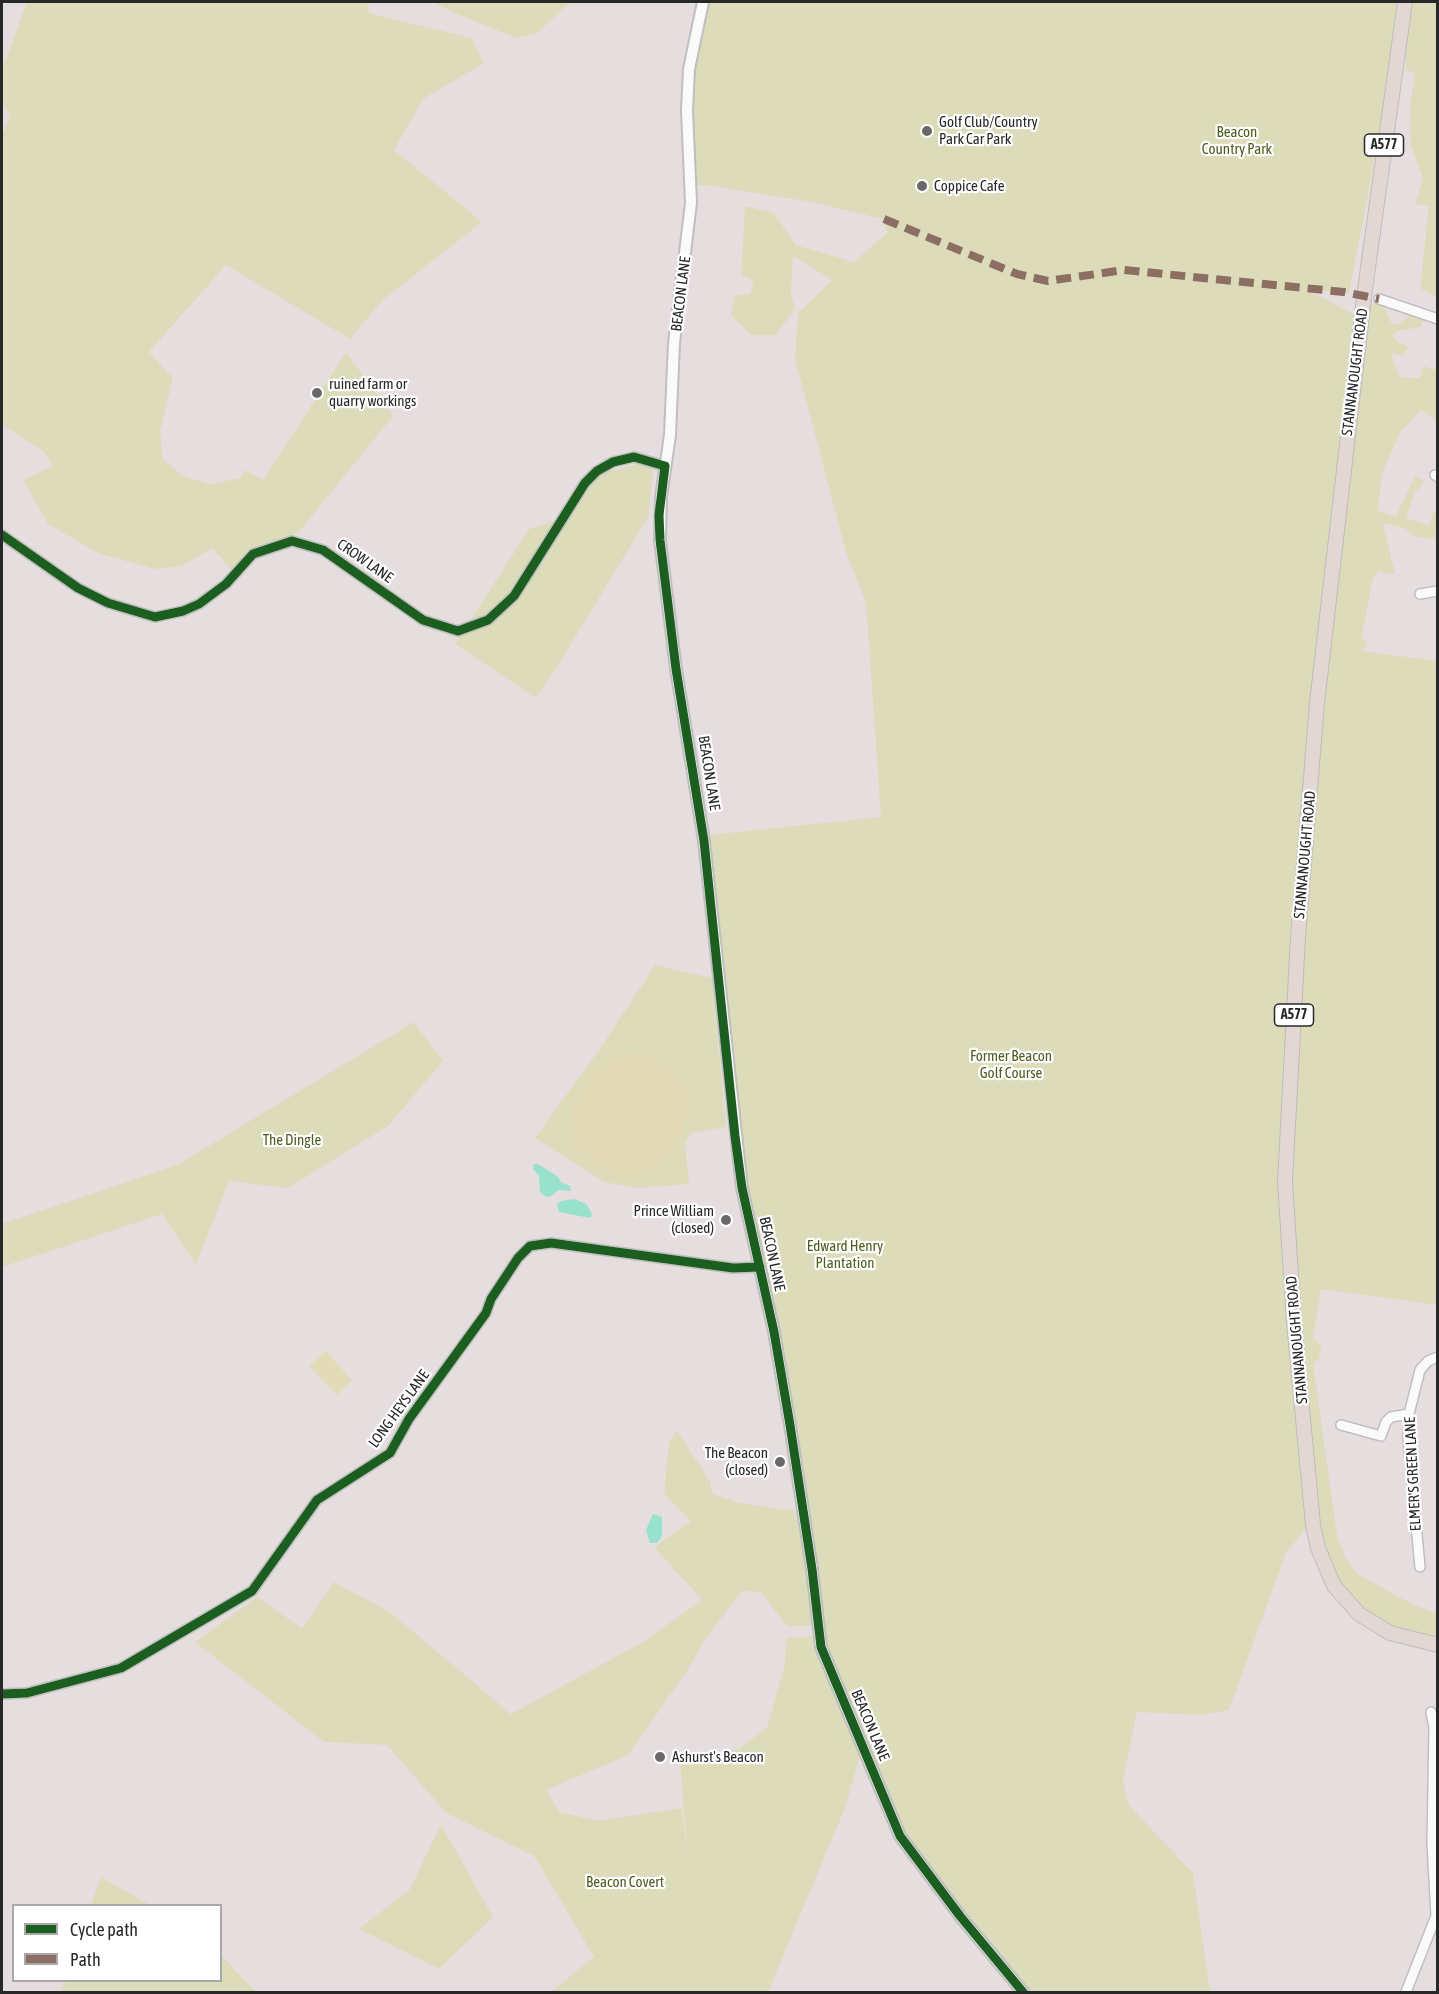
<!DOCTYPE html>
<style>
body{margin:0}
#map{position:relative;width:1439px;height:1994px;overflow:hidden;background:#e6dede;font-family:"Asap Condensed",sans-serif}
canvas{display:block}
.frame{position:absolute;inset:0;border:3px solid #282828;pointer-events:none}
.legend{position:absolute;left:12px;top:1904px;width:210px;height:78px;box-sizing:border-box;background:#fff;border:2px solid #a9a9a9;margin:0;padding:8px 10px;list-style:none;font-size:18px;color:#282828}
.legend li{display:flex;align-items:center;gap:12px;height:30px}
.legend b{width:30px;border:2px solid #a9a9a9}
</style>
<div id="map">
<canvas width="1439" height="1994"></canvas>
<div class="frame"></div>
<ul class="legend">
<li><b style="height:8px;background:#1b5e20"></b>Cycle path</li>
<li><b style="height:8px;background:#8d6e63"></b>Path</li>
</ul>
</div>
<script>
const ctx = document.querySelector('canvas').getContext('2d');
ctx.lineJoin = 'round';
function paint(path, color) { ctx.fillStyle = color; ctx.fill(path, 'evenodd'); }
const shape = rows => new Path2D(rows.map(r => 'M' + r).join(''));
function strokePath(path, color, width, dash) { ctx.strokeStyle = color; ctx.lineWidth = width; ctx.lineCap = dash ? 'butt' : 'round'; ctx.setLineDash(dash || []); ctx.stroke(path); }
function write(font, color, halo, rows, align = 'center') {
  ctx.font = font + ' "Asap Condensed",sans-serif'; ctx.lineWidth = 4.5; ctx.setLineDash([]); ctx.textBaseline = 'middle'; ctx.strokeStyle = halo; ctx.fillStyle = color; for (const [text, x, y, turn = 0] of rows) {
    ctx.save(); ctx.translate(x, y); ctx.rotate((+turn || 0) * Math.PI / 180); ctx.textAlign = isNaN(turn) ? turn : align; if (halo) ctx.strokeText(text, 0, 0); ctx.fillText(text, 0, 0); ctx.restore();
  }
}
paint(shape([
 [27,2,369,2,368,13,472,38,484,63,423,99,394,150,482,222,383,300,350,339,226,265,149,352,173,378,160,432,163,459,183,476,211,484,240,478,245,470,263,480,346,352,393,416,298,533,252,548,231,569,212,548,182,566,155,569,100,554,48,524,23,480,53,466,42,450,2,425,2,136,10,116,2,99,2,70],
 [434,2,571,2,536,34,516,38,452,12],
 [703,2,1405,2,1349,293,1306,289,1361,318,1372,303,1383,305,1392,324,1399,324,1407,318,1409,305,1425,312,1421,327,1397,331,1393,335,1398,343,1403,343,1408,349,1401,356,1391,353,1399,377,1420,378,1423,366,1436,370,1437,366,1437,421,1421,410,1400,433,1382,473,1378,511,1396,516,1415,476,1424,481,1414,494,1406,518,1429,526,1434,511,1437,512,1435,539,1414,537,1404,528,1383,523,1395,574,1379,572,1373,578,1362,636,1367,644,1362,651,1437,661,1437,1305,1321,1289,1313,1339,1322,1346,1319,1359,1313,1363,1337,1535,1346,1559,1359,1575,1412,1604,1437,1614,1437,1640,1391,1630,1352,1604,1308,1526,1286,1553,1229,1710,1200,1715,1137,1712,1123,1781,1128,1804,1193,1873,1210,1992,1023,1992,900,1836,863,1746,845,1808,768,1992,551,1992,594,1957,534,1856,446,1813,387,1745,324,1742,195,1642,257,1597,302,1628,334,1582,390,1612,511,1714,643,1642,702,1600,654,1547,691,1521,664,1494,669,1442,677,1431,710,1481,712,1494,740,1503,795,1511,813,1596,717,1002,698,836,881,817,866,603,846,552,795,359,798,313,832,280,793,256,791,295,795,308,776,335,751,335,731,315,735,295,750,294,754,281,741,275,745,206,774,213,796,245,854,262,887,233,883,219,812,202,706,185,692,186,687,110],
 [742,1591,761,1592,787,1626,818,1626,816,1636,787,1638,784,1668,767,1727,739,1749,680,1762,688,1859,682,1808,597,1821,560,1812,546,1790,628,1755,687,1671,705,1639],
 [1410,2,1437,2,1437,297,1420,289,1429,206,1415,204,1423,178,1411,146,1410,105,1415,73,1406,71,1406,49],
 [655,459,648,517,559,664,536,698,455,644,529,529,565,518,595,475],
 [655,965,712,978,726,1127,691,1133,685,1143,689,1184,637,1188,604,1182,535,1138,601,1047],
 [414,1022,443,1061,388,1126,288,1188,229,1181,196,1265,162,1214,2,1267,2,1224,177,1165],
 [441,1824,493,1917,439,1969,359,1929,410,1889],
 [101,1877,150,1905,91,1905],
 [221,1955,256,1992,61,1992,65,1981,220,1980]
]), '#dcdcba');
paint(shape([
 [641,1053,665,1062,683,1080,689,1095,689,1115,677,1145,664,1162,651,1174,621,1179,592,1164,572,1145,566,1130,576,1103,593,1071,618,1054],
 [326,1350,352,1381,337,1395,309,1366]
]), '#e3dbb8');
paint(shape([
 [534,1164,538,1164,557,1176,561,1182,570,1186,571,1191,559,1190,550,1197,545,1196,540,1192,539,1176,533,1169],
 [574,1199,586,1204,592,1214,590,1218,559,1212,557,1204,561,1201],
 [653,1514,662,1517,662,1536,657,1543,650,1543,646,1530]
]), '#98e1cc');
const minor = shape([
 [1379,299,1438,319],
 [1435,475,1438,477],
 [2,535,78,588,108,603,155,617,183,611,199,604,226,584,253,554,292,541,323,550,423,620,458,631,488,620,514,596,585,483,597,471,613,462,634,457,665,466],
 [1420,594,1438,591],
 [1341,1425,1381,1436,1386,1422,1391,1417,1409,1414],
 [1420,1567,1408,1438,1409,1414,1420,1370,1428,1361,1438,1357],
 [2,1694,27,1693,121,1668,252,1591,317,1500,390,1453,409,1419,486,1313,491,1299,518,1258,530,1246,551,1243,733,1268,760,1267],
 [1406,1992,1436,1916,1432,1843,1434,1727,1431,1712]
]);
const tertiary = shape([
 [703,2,689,69,687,110,691,203,674,343,670,435,661,497,660,540,676,669,704,841,742,1188,774,1332,790,1425,812,1569,821,1647,900,1836,960,1916,1023,1992]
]);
const primary = shape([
 [1405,2,1365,289,1317,703,1298,937,1285,1182,1294,1322,1313,1525,1318,1548,1334,1586,1359,1614,1390,1633,1438,1645]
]);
strokePath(minor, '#c0bebf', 12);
strokePath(tertiary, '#c0bebf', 14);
strokePath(primary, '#bfbcbc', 16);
strokePath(minor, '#fbfafa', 9);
strokePath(tertiary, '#fbfafa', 10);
strokePath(primary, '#e3d7d4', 14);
strokePath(shape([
 [884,219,1017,274,1048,281,1124,270,1344,292,1379,299]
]), '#8d6e63', 8, [15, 8]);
strokePath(shape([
 [2,535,78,588,108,603,155,617,183,611,199,604,226,584,253,554,292,541,323,550,423,620,458,631,488,620,514,596,585,483,597,471,613,462,634,457,665,466,659,515,660,540,676,669,704,841,735,1136,742,1188,774,1332,790,1425,812,1569,821,1647,900,1836,960,1916,1023,1992],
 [2,1694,27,1693,121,1668,252,1591,317,1500,390,1453,409,1419,486,1313,491,1299,518,1258,530,1246,551,1243,733,1268,760,1267]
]), '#1b5e20', 9);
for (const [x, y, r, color] of [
 [927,131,6,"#6a6868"],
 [922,186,6,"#6a6868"],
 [317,393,6,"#6a6868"],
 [726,1220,6,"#6a6868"],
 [780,1462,6,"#6a6868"],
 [660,1757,6,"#6a6868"]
]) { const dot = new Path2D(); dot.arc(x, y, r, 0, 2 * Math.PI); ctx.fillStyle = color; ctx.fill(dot); strokePath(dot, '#fff', 2); }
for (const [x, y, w] of [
 [1384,145,39],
 [1294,1015,39]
]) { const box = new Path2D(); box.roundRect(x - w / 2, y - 11, w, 22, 4.5); ctx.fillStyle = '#fff'; ctx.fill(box); strokePath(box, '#282828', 1.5); }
write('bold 14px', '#282828', null, [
 ["A577",1384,145],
 ["A577",1294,1015]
]);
write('15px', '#282828', '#fff', [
 ["Golf Club/Country",939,122],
 ["Park Car Park",939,139],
 ["Coppice Cafe",934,186],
 ["ruined farm or",329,384],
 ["quarry workings",329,401],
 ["Prince William",714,1211,"right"],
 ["(closed)",714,1228,"right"],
 ["The Beacon",768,1453,"right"],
 ["(closed)",768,1470,"right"],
 ["Ashurst's Beacon",672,1757]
], 'left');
write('15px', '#4e5d20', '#fff', [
 ["Beacon",1237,132],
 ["Country Park",1237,149],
 ["Former Beacon",1011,1056],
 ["Golf Course",1011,1073],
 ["The Dingle",292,1140],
 ["Edward Henry",845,1246],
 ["Plantation",845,1263],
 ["Beacon Covert",625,1882]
]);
write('15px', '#282828', '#fff', [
 ["BEACON LANE",681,294,-83],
 ["STANNANOUGHT ROAD",1355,372,-83],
 ["CROW LANE",365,561,35],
 ["BEACON LANE",709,773,81],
 ["STANNANOUGHT ROAD",1305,855,-85],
 ["BEACON LANE",772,1254,78],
 ["STANNANOUGHT ROAD",1297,1340,-95],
 ["LONG HEYS LANE",399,1409,-54],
 ["ELMER'S GREEN LANE",1413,1474,-93],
 ["BEACON LANE",870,1725,67]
]);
</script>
